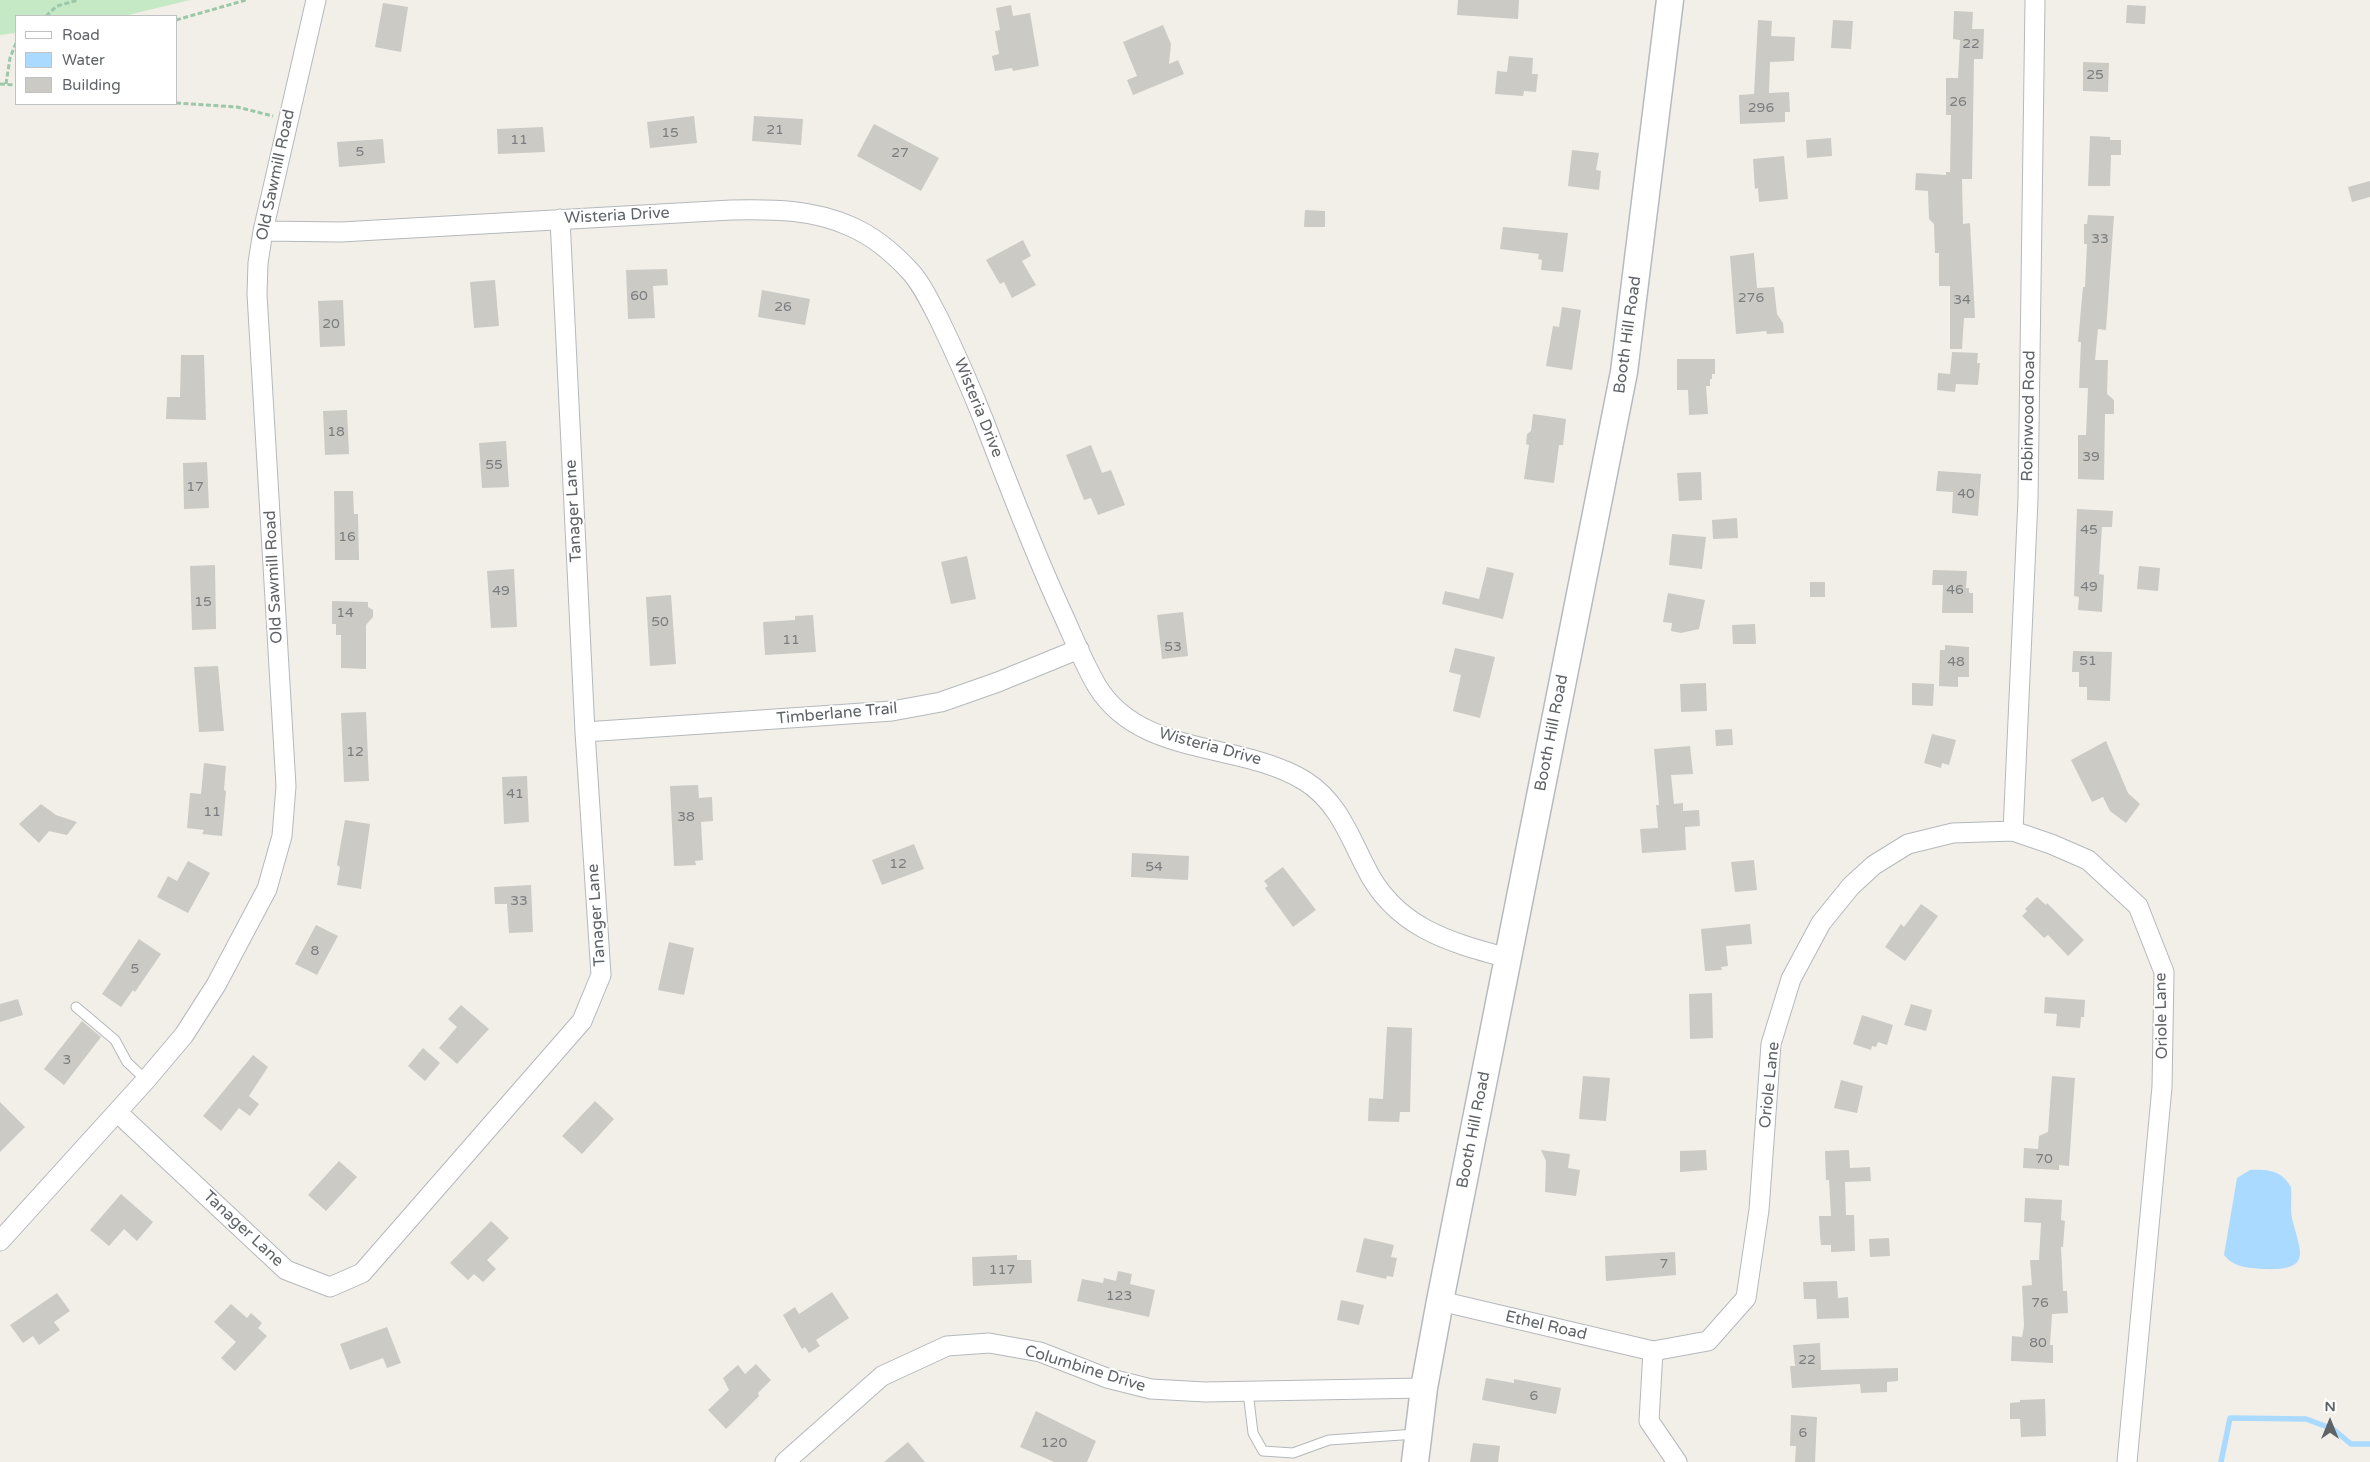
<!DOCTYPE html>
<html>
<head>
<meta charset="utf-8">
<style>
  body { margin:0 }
  #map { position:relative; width:2370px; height:1462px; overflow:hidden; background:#f1efe8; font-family:"Varela Round",sans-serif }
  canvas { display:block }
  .legend { position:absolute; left:15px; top:15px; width:162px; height:90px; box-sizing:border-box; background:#fff; border:1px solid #bfc1c3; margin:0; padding:6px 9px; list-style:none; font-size:15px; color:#5f6368 }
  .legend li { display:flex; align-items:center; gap:10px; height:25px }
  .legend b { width:25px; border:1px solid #bfc1c3 }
  .north { position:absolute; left:2305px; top:1397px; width:50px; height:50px; -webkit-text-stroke:4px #fff; paint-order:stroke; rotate:0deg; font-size:14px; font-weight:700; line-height:20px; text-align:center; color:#5f6368 }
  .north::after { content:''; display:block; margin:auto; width:18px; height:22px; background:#5f6368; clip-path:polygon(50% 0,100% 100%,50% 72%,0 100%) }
</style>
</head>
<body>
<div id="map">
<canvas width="2370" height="1462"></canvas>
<ul class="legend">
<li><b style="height:6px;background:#fff"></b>Road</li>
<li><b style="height:14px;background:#aadaff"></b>Water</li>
<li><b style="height:14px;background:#cccac5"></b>Building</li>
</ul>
<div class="north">N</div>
</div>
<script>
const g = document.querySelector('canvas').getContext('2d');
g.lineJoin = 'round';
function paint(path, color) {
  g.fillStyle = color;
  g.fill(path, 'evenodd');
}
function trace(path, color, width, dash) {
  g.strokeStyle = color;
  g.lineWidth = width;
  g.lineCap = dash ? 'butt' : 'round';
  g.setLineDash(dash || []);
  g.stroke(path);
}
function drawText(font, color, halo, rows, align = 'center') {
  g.font = font + ' "Varela Round",sans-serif';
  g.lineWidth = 4;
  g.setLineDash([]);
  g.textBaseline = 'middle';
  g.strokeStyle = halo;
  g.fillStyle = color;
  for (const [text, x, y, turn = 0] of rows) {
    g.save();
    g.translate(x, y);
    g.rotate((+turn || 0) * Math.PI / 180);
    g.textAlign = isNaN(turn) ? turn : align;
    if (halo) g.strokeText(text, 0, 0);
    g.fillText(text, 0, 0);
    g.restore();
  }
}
paint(new Path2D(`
  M0,0H190L124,16H16V33L0,35Z`), '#c5e8c5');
paint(new Path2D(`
  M2250,1170C2268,1169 2281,1170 2291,1187C2292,1197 2290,1208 2292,1218C2300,1252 2314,1271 2263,1269C2248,1268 2233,1267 2224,1255L2237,1178Z`), '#aadaff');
trace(new Path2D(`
  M2221,1462L2230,1418L2306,1419L2333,1429L2351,1444H2370`), '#aadaff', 5.5);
paint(new Path2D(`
  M1458,0H1519L1518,19L1457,15Z
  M383,3L408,7L401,52L375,47Z
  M1011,5L1013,16L1030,13L1039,66L1013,71L1012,68L995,71L992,56L999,54L995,31L1000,30L996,8Z
  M2127,5L2146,6L2145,24L2126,23Z
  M1954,11L1973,12L1972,29H1984L1983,59H1974L1972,179H1962L1963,224L1970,223L1975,318H1964L1962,349H1950V286H1939V253H1935L1934,224L1929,219L1928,191L1915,190L1916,173L1946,175V172H1950L1951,115H1946V78H1958L1960,40L1953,39Z
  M1758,20L1772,21L1771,36L1795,37L1794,61L1770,62L1769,93L1789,92L1790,112H1785V122L1740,124L1739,95L1754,94Z
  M1833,20L1853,21L1851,49L1831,48Z
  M1163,25L1171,44L1169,64L1178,60L1184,74L1133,95L1127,80L1137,76L1123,42Z
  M1509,56L1533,58L1532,74H1538L1536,92L1524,91L1523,96L1495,94L1497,71L1507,72Z
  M2083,62L2109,63L2108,92L2083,91Z
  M694,116L697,143L650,148L647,122Z
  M754,116L803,119L801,145L752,141Z
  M874,124L939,158L921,191L857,156Z
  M543,127L545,152L498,154L497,129Z
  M2090,136L2110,137V140H2121V155H2111L2110,186H2088Z
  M1831,138L1832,156L1807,158L1806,140Z
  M383,139L385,163L339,167L337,142Z
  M1572,150L1599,153L1596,170L1601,171L1599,190L1568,186Z
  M1784,156L1788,199L1759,202L1758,188L1755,189L1753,159Z
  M2370,181V197L2352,202L2348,187Z
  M1305,210L1325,211V227H1304Z
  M2088,215L2114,216L2106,330L2098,329L2095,360H2108L2107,394L2114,400V414H2105L2104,480L2078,479V435H2086L2088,388H2079L2081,342H2078L2083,287H2085L2087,244H2084V224H2087Z
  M1503,227L1568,233L1563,272L1541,270L1542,260L1538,259L1539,254L1500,249Z
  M1023,240L1031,256L1022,261L1036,285L1012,298L1004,282L1000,284L986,260Z
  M1754,253L1757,288L1774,287L1777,314L1783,323L1784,333L1767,334L1766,331L1736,334L1730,256Z
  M667,269L668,285L653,286L655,318L628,319L626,270Z
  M495,280L499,326L474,328L470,282Z
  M762,290L810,299L805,325L758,317Z
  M343,300L345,346L320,347L318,301Z
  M1562,307L1581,310L1572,370L1546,366L1553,326L1559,327Z
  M1952,352L1978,353L1977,363H1980L1978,385L1956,384L1955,392L1937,390L1938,373L1950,374Z
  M181,355H204L206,420L166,419L167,397H180Z
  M1677,359H1715V374H1712V379H1710V386H1706L1708,414L1689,415L1688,390H1677Z
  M347,410L349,454L325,455L323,411Z
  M1533,414L1566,419L1563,445H1559L1554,483L1524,479L1529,445L1526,444L1527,434L1531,431Z
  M506,441L509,487L482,488L479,443Z
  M1091,445L1102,473L1111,470L1125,505L1098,515L1091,498L1084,500L1066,455Z
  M207,462L209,508L184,509L183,463Z
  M1938,471L1981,474L1978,516L1952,513L1953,492L1936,491Z
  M1701,472L1702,500L1679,501L1677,473Z
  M334,491H353L354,514H358L359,560H335Z
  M2077,509L2113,511L2112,527H2102L2099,574L2104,575L2102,612L2078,610L2079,597L2074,596Z
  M1737,518L1738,538L1713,539L1712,520Z
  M1672,534L1706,537L1702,569L1669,565Z
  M967,556L976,599L951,604L941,562Z
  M215,565L216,629L192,630L190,566Z
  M2139,566L2160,568L2158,591L2137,589Z
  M1487,567L1514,573L1503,619L1442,604L1445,591L1479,599Z
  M514,569L517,627L491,628L487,571Z
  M1933,570L1967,571L1966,588H1969V593H1973V613H1942L1943,585H1932Z
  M1810,582H1825V597H1810Z
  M1668,593L1705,600L1699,629L1681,633L1671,631L1672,623L1663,622Z
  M671,595L676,664L650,666L646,597Z
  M332,601L368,602V607L373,610V617L366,625V669L341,668V635H336V624H332Z
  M1183,612L1188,656L1162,659L1157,615Z
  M813,615L816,652L765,655L763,622L795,620V616Z
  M1755,624L1756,644H1733L1732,625Z
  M1945,645L1969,647V677H1958V687L1939,686L1940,650H1945Z
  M1455,648L1495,657L1480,718L1453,711L1461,675L1449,672Z
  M2073,651L2112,652L2110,701L2087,700V687H2079V672H2072Z
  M218,666L224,731L199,732L194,667Z
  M1706,683L1707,711L1681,712L1680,684Z
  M1912,683L1934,684L1933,706L1912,705Z
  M366,712L369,781L344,782L341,713Z
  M1732,729L1733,745L1716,746L1715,730Z
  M1932,734L1956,740L1949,765L1942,763L1941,768L1924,763Z
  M2106,741L2128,793L2140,804L2126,823L2110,811L2103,797L2092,802L2071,760Z
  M1690,746L1693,774L1671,775L1674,804L1683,803V811L1699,810L1700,826L1685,827L1686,850L1642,853L1640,829L1658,828L1656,805H1659L1654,749Z
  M204,763L226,766L224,790L226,791L222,836L202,834L204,830L187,828L190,793L201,794Z
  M527,776L529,822L504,824L502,777Z
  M698,785L699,798L712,797L713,821L701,822L703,860L695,861L696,865L674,866L670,786Z
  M41,804L56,815L77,822L67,835L49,831L39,843L19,824Z
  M345,820L370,824L361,889L337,885L340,867L337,865Z
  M914,844L924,869L882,885L872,860Z
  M1132,853L1189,856L1188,880L1131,877Z
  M1754,860L1757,890L1735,892L1731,862Z
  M188,861L210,873L188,913L157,897L168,876L177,881Z
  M1283,867L1316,910L1293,927L1265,888L1268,886L1264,881Z
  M531,885L533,932L509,933L507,904H495L494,887Z
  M2037,897L2046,905L2047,903L2084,940L2068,956L2048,935L2044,938L2022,916L2027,911L2025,909Z
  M1921,904L1938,916L1905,961L1885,947L1901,924L1904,927Z
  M1750,924L1752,944L1726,946L1728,966L1721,967L1722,970L1705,971L1701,929Z
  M316,925L338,936L317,975L295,964Z
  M139,939L161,954L135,992L133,990L121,1007L102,994Z
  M669,942L694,948L684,995L658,990Z
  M1712,993L1713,1038L1690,1039L1689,994Z
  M2045,997L2085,1000L2084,1017H2081L2080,1028L2056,1026L2057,1014L2044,1013Z
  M18,999L23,1015L0,1022V1004Z
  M1911,1004L1932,1010L1926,1031L1904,1025Z
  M461,1005L489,1029L457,1064L439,1048L457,1027L448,1019Z
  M1862,1015L1893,1025L1887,1045L1878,1042L1876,1047L1872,1046L1871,1050L1853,1044Z
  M82,1021L101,1037L64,1085L44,1069Z
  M1387,1027L1412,1028L1410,1112H1400L1399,1122L1368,1121L1369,1098L1383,1099Z
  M423,1048L440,1063L425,1081L408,1066Z
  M253,1055L268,1067L249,1096L259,1104L250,1116L239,1108L221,1131L203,1116Z
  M1583,1076L1610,1078L1606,1121L1579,1119Z
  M2052,1076L2075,1078L2069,1166L2059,1165V1170L2023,1168L2024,1148L2038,1149L2039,1136L2048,1132Z
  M1841,1080L1863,1086L1857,1113L1834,1108Z
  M595,1101L614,1119L582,1154L562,1136Z
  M0,1102L25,1127L0,1152Z
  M1541,1150L1570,1154L1568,1168L1580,1170L1576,1196L1545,1192L1546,1161Z
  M1706,1150L1707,1170L1680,1172V1151Z
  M1849,1150L1850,1168L1870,1167L1871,1181L1845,1182L1846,1215H1854L1855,1251L1831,1252V1245H1821L1820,1235L1819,1216H1831L1829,1180H1826L1825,1151Z
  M339,1161L357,1177L326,1211L308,1195Z
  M121,1194L153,1222L137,1241L124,1229L109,1246L90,1230Z
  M2025,1198L2062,1200L2061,1220L2065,1221L2063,1247H2061L2063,1291H2067L2068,1313L2052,1314L2050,1345H2053V1363L2011,1361L2012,1336L2022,1337L2024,1326L2022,1286L2032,1285L2030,1260H2039L2041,1223L2024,1222Z
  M491,1221L509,1238L487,1260L496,1269L483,1282L474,1274L468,1280L450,1263Z
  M1364,1238L1394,1245L1391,1257L1397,1258L1393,1277L1387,1276L1386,1279L1356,1272Z
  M1889,1238L1890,1256L1870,1257L1869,1239Z
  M1675,1252L1676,1275L1606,1281L1605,1256Z
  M1017,1255V1260H1031L1032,1283L973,1286L972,1257Z
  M1118,1271L1132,1274L1130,1284L1155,1290L1149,1317L1077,1301L1082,1279L1103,1283L1104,1278L1116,1281Z
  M1837,1281L1838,1298L1848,1297L1849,1318L1817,1319L1816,1299H1804L1803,1282Z
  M832,1292L849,1318L816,1340L820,1346L809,1353L805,1347L802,1349L783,1315L795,1307L799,1314Z
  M57,1293L70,1311L54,1322L60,1330L39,1345L33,1336L23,1343L10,1325Z
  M1341,1300L1364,1305L1359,1325L1337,1320Z
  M231,1304L247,1318L251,1313L262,1323L258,1328L267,1336L235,1371L221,1358L236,1342L214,1322Z
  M387,1327L401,1363L387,1368L383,1358L350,1370L340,1344Z
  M1820,1343L1821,1370L1898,1368V1381L1887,1382V1392L1861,1393L1860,1384L1792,1388L1790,1366H1795L1793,1345Z
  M756,1364L771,1380L758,1393L759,1396L726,1429L708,1410L729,1390L723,1378L738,1365L745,1374Z
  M1486,1378L1514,1383V1379L1561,1388L1556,1414L1482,1400Z
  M2045,1399L2046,1436L2021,1437L2020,1419H2010V1403L2020,1402V1400Z
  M1036,1411L1096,1441L1087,1462H1054L1020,1447Z
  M1791,1415L1817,1417L1815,1462H1795L1796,1446H1790Z
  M908,1442L925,1462H884Z
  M1473,1443L1500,1446L1498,1462H1470Z`), '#cccac5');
const lane = new Path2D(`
  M76,1007L115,1040L127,1062L146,1080
  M1248,1392L1253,1433L1263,1451L1293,1453L1329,1440L1416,1434`);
const street = new Path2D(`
  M263,231L341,232L731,210C772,209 813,209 852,227C872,236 893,253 908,269C921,282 930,302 939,319C955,352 970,386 984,421C1009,487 1034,552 1064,617C1074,639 1084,664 1097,686C1141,758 1240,741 1305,781C1337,801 1349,835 1365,866C1394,927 1448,942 1508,958
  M585,732L892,711L941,702L998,682L1079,649
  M2013,831L2028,499L2035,0
  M117,1112L286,1270L330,1287L362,1273L582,1021L601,975L585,732L560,219
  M0,1241L146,1080L184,1035L216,985L267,889L282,836L286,786L257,294L258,263L263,231L316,0
  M1440,1301L1653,1351L1708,1341L1746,1298L1759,1210L1771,1044L1791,979L1821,923L1851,886L1874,865L1908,844L1953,833L2013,831L2051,844L2088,860L2138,906L2164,972L2162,1087L2127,1462
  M1653,1351L1649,1421L1677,1462
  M785,1462L882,1376L947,1346L989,1343L1040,1352L1107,1378L1151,1389L1205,1392L1424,1388`);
const secondary = new Path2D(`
  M1415,1462L1424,1388L1440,1301L1624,372L1670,0`);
trace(lane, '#b5b8bc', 11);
trace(street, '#b5b8bc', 21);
trace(secondary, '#b6babf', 29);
trace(new Path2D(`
  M46,16L57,6L78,0
  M176,20L246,0
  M0,84L16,85
  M6,84L10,58L16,43
  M176,103L237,107L273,116`), '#9cc7a9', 3, [5, 2.5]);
trace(lane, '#fff', 9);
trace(street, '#fff', 19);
trace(secondary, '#fff', 26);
drawText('14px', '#7a7d7f', null, [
  ["22",1971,44],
  ["25",2095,75],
  ["26",1958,102],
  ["296",1761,108],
  ["21",775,130],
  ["15",670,133],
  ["11",519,140],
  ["5",360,152],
  ["27",900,153],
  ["33",2100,239],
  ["60",639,296],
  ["276",1751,298],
  ["34",1962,300],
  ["26",783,307],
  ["20",331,324],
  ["18",336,432],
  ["39",2091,457],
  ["55",494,465],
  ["17",195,487],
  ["40",1966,494],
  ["45",2089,530],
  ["16",347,537],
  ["49",2089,587],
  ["46",1955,590],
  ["49",501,591],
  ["15",203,602],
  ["14",345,613],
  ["50",660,622],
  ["11",791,640],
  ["53",1173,647],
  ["51",2088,661],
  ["48",1956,662],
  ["12",355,752],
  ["41",515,794],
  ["11",212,812],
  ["38",686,817],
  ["12",898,864],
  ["54",1154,867],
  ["33",519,901],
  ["8",315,951],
  ["5",135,969],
  ["3",67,1060],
  ["70",2044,1159],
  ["7",1664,1264],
  ["117",1002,1270],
  ["123",1119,1296],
  ["76",2040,1303],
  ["80",2038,1343],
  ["22",1807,1360],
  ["6",1534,1396],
  ["6",1803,1433],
  ["120",1054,1443]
]);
drawText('16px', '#5f6368', '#fff', [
  ["Old Sawmill Road",276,175,-78],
  ["Wisteria Drive",617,216,-3],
  ["Booth Hill Road",1628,335,-82],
  ["Wisteria Drive",978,408,68],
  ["Robinwood Road",2029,416,-89],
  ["Tanager Lane",574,511,-93],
  ["Old Sawmill Road",274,577,-93],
  ["Timberlane Trail",837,714,-5],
  ["Booth Hill Road",1552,733,-79],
  ["Wisteria Drive",1210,747,15],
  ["Tanager Lane",597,915,-94],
  ["Oriole Lane",2162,1016,-91],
  ["Oriole Lane",1770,1085,-84],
  ["Booth Hill Road",1474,1130,-79],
  ["Tanager Lane",243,1229,43],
  ["Ethel Road",1546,1326,13],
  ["Columbine Drive",1085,1369,17]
]);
</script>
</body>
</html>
